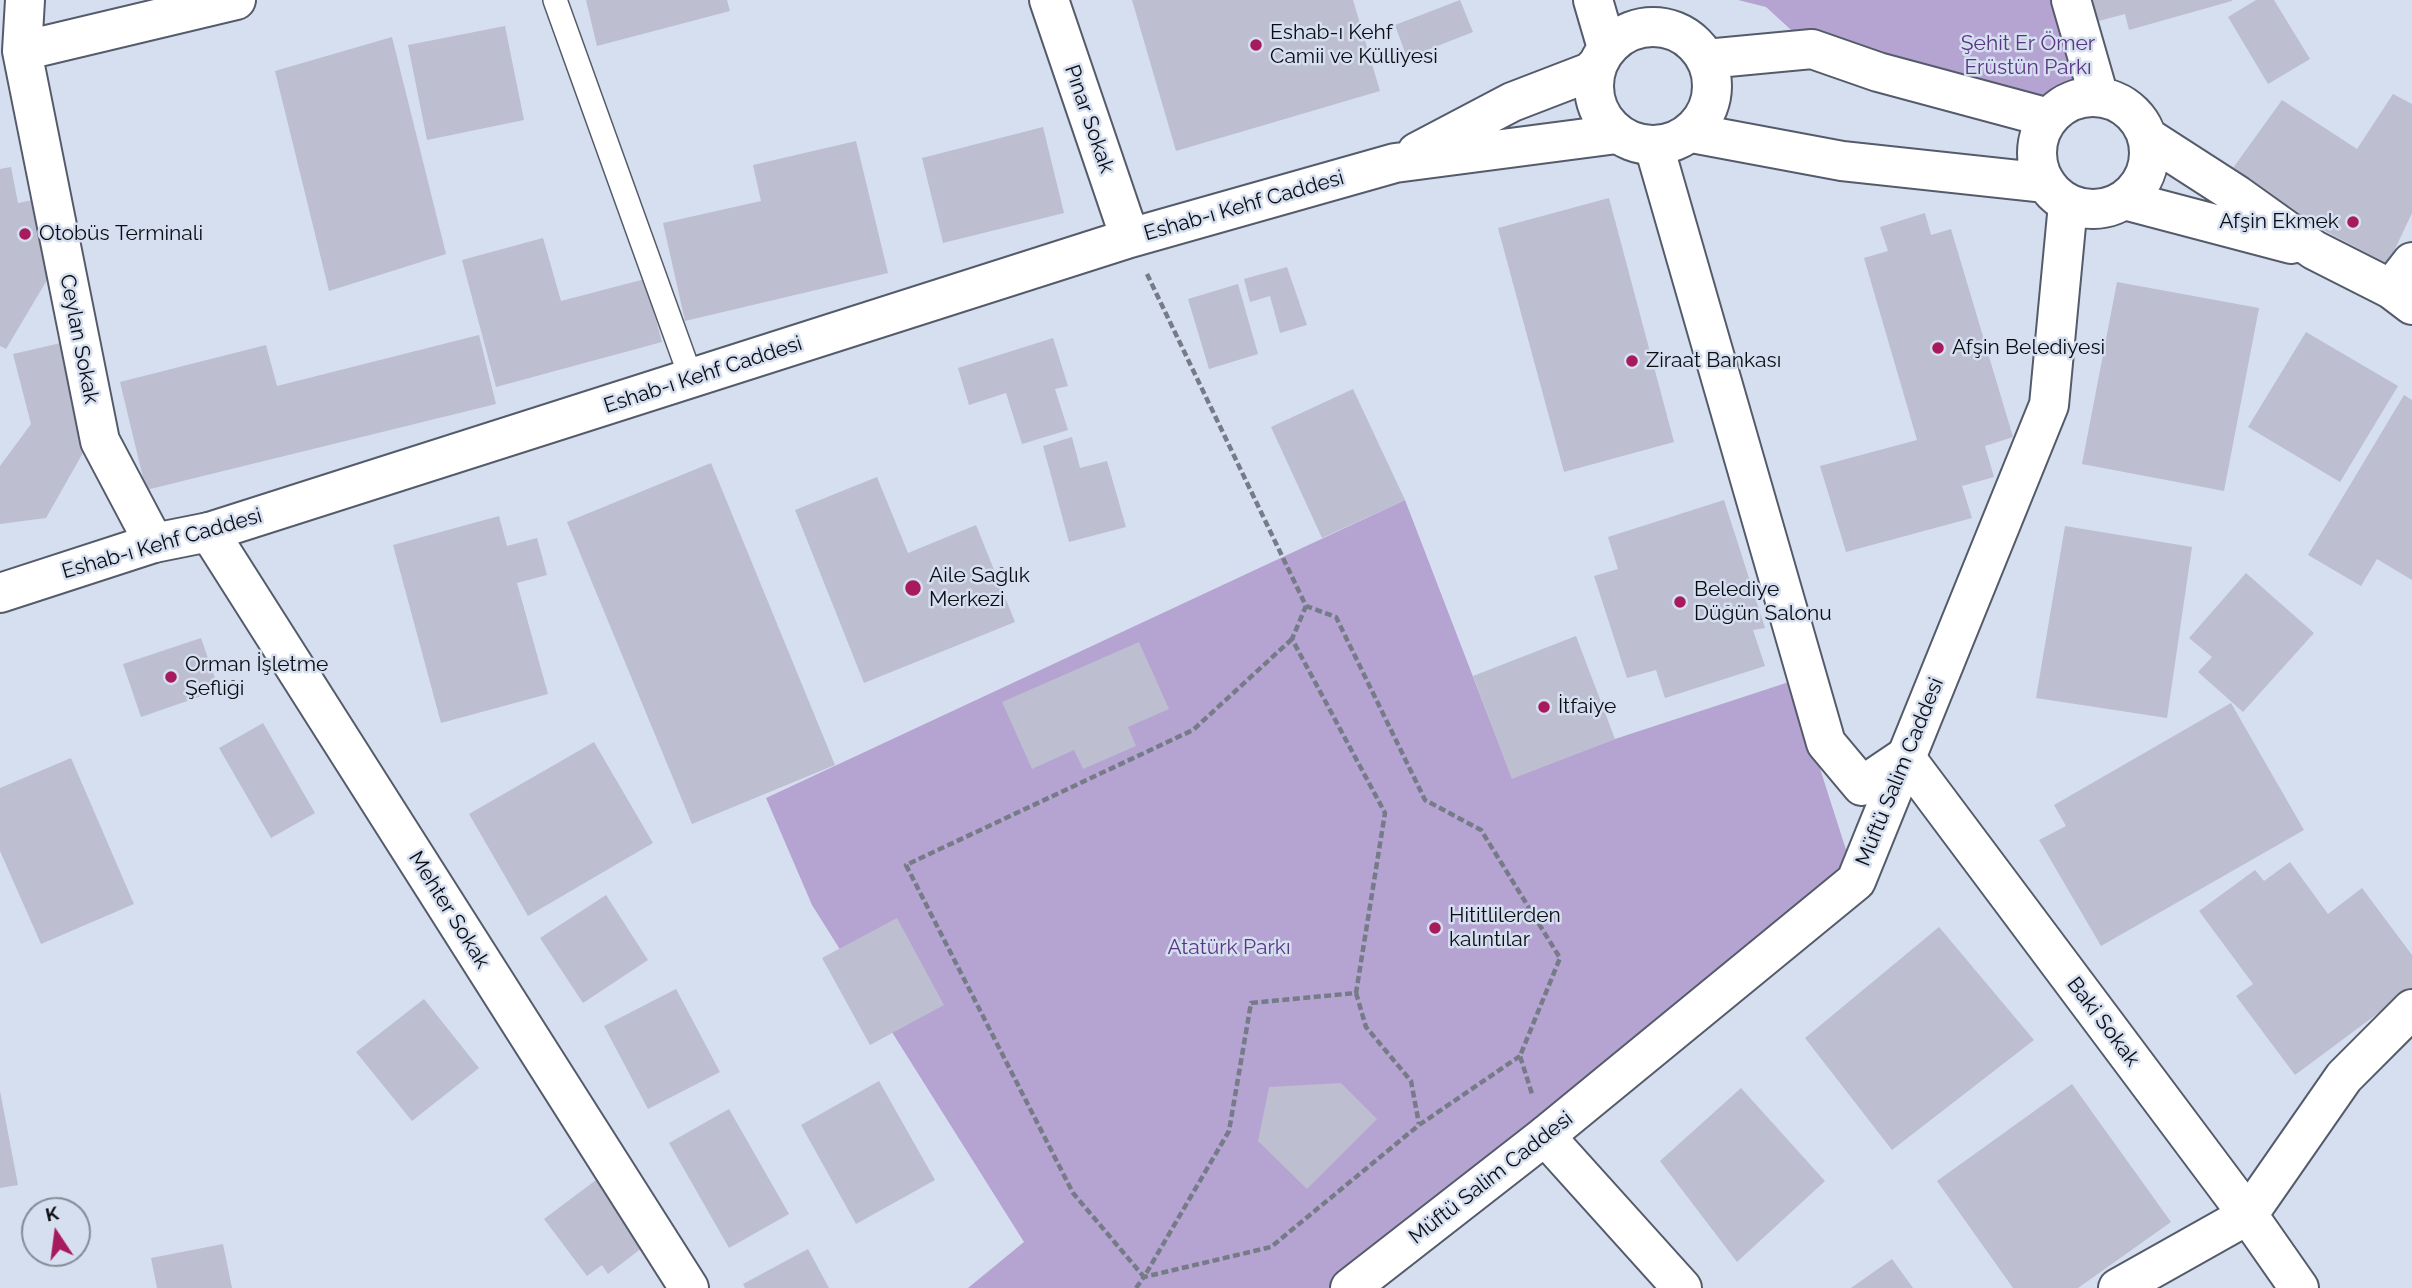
<!DOCTYPE html>
<html>
<head>
<meta charset="utf-8">
<style>
  body { margin:0 }
  #map { position:relative; width:2412px; height:1288px; overflow:hidden; background:#d6dff0; font-family:Raleway,sans-serif }
  canvas { display:block }
  .north { position:absolute; left:21px; top:1197px; width:70px; height:70px; box-sizing:border-box; background:#d6dff0; border:2px solid #848b97; border-radius:50%; rotate:347deg; font-size:19px; font-weight:700; line-height:28px; text-align:center; color:#0a0d12 }
  .north::after { content:''; display:block; margin:auto; width:24px; height:32px; background:#a71a5c; clip-path:polygon(50% 0,100% 100%,50% 72%,0 100%) }
</style>
</head>
<body>
<div id="map">
<canvas width="2412" height="1288"></canvas>
<div class="north">K</div>
</div>
<script>
const g = document.querySelector('canvas').getContext('2d');
g.lineJoin = 'round';
function paint(path, color) {
  g.fillStyle = color;
  g.fill(path, 'evenodd');
}
function trace(path, color, width, dash) {
  g.strokeStyle = color;
  g.lineWidth = width;
  g.lineCap = dash ? 'butt' : 'round';
  g.setLineDash(dash || []);
  g.stroke(path);
}
function drawText(font, color, halo, rows, align = 'center') {
  g.font = font + ' Raleway,sans-serif';
  g.lineWidth = 5;
  g.setLineDash([]);
  g.textBaseline = 'middle';
  g.strokeStyle = halo;
  g.fillStyle = color;
  for (const [text, x, y, turn = 0] of rows) {
    g.save();
    g.translate(x, y);
    g.rotate((+turn || 0) * Math.PI / 180);
    g.textAlign = isNaN(turn) ? turn : align;
    if (halo) g.strokeText(text, 0, 0);
    g.fillText(text, 0, 0);
    g.restore();
  }
}
paint(new Path2D(`
  M1738,0H2071L2080,99L2063,105L2049,118L1812,49L1766,7Z
  M1405,500L1512,778L1615,739L1792,681L1856,881L1350,1288H968L1024,1242L812,905L766,798Z`), '#b5a3d2');
paint(new Path2D(`
  M586,0H727L730,11L597,46Z
  M1132,0H1353L1380,91L1176,151Z
  M1460,0L1473,32L1407,58L1395,25Z
  M2085,0H2232V1L2129,30L2125,14L2091,23Z
  M2256,0H2274L2310,59L2268,84L2228,17Z
  M505,26L524,120L427,140L408,45Z
  M392,37L446,254L329,291L275,71Z
  M2393,94L2412,104V213L2388,264L2306,221L2233,168L2282,100L2357,149Z
  M1043,127L1064,213L943,243L922,158Z
  M856,141L888,273L685,321L663,223L761,201L753,165Z
  M11,167L18,203L43,198L56,265L6,349L0,346V169Z
  M1609,198L1674,442L1564,472L1498,228Z
  M1925,213L1931,235L1951,229L2013,437L1985,446L1994,477L1962,486L1972,518L1846,552L1820,466L1917,440L1864,258L1888,251L1880,227Z
  M543,238L561,301L645,279L662,342L496,387L462,260Z
  M1287,267L1307,325L1280,333L1270,296L1250,302L1244,279Z
  M2117,282L2259,308L2224,491L2082,464Z
  M1238,284L1258,354L1209,369L1188,299Z
  M2306,332L2398,386L2340,482L2248,427Z
  M479,335L496,404L146,490L120,382L266,345L277,386Z
  M1053,338L1068,386L1055,389L1068,430L1022,444L1006,393L969,405L958,368Z
  M65,342L88,444L46,518L0,524V466L31,424L13,354Z
  M1353,389L1405,500L1322,538L1271,427Z
  M2404,395L2412,400V580L2377,559L2361,586L2308,555Z
  M1072,437L1080,468L1107,461L1126,527L1069,542L1043,446Z
  M711,463L835,765L692,824L567,522Z
  M877,477L908,553L976,525L1015,622L864,683L795,510Z
  M1724,500L1765,628L1753,630L1765,666L1665,698L1656,670L1627,678L1594,576L1618,569L1608,537Z
  M499,516L507,546L537,538L547,575L517,583L548,694L441,723L393,545Z
  M2065,526L2192,547L2167,718L2036,698Z
  M2246,573L2314,633L2243,712L2198,672L2212,657L2189,638Z
  M1576,636L1615,739L1512,779L1473,676Z
  M201,638L219,690L141,717L123,664Z
  M1139,642L1169,709L1128,727L1136,746L1083,769L1074,750L1032,769L1002,702Z
  M2231,703L2304,830L2101,946L2039,840L2066,826L2054,805Z
  M263,723L315,813L271,838L219,748Z
  M594,742L653,843L528,916L469,814Z
  M71,758L134,904L41,944L0,851V788Z
  M2290,862L2328,914L2362,888L2412,955V988L2295,1075L2236,996L2253,984L2199,911L2255,870L2264,881Z
  M606,895L648,960L583,1003L540,938Z
  M897,918L944,1005L870,1045L822,958Z
  M1939,927L2034,1040L1892,1150L1805,1038Z
  M676,989L720,1072L648,1109L604,1026Z
  M424,999L479,1068L412,1121L356,1052Z
  M879,1081L935,1180L856,1224L801,1125Z
  M1341,1083L1377,1119L1307,1189L1258,1141L1269,1087Z
  M2072,1084L2171,1222L2078,1288H2013L1937,1181Z
  M1741,1088L1825,1181L1737,1262L1660,1161Z
  M0,1091L18,1185L0,1188Z
  M729,1109L789,1214L729,1248L669,1143Z
  M604,1174L645,1227L633,1236L642,1248L608,1274L602,1265L587,1276L544,1219Z
  M223,1244L232,1288H157L151,1258Z
  M808,1249L829,1288H745L743,1284Z
  M1892,1259L1913,1288H1851Z`), '#bdbed0');
const service = new Path2D(`
  M555,0L691,378`);
const minor = new Path2D(`
  M25,0L22,51L100,441L154,543
  M22,51L236,0
  M1654,146L1826,743L1862,786L1905,757L2248,1215L2299,1288
  M2391,289L2412,262
  M209,532L689,1288
  M1545,1136L1682,1288
  M2118,1288L2248,1215L2344,1077L2412,1009`);
const tertiary = new Path2D(`
  M1049,0L1130,238
  M1417,152L1512,102L1590,72L1597,65
  M0,593L154,543L209,532L1130,238L1395,163L1617,134
  M1350,1288L1545,1136L1856,881L2049,405L2068,204`);
const secondary = new Path2D(`
  M1593,0L1607,48
  M2071,0L2099,97
  M1594 86a59 59 0 1 1 118 0a59 59 0 1 1-118 0Z
  M1706,59L1812,49L1878,72L2049,118
  M2037 153a56 56 0 1 1 112 0a56 56 0 1 1-112 0Z
  M1692,133L1842,161L2046,183
  M2147,137L2237,195L2314,250L2391,289L2412,305
  M2124,200L2291,244`);
trace(service, '#545b6a', 26);
trace(minor, '#545b6a', 42);
trace(tertiary, '#545b6a', 42);
trace(secondary, '#545b6a', 42);
trace(new Path2D(`
  M1147,274L1306,606L1336,617L1425,800L1481,830L1560,958L1520,1056L1532,1094
  M1292,639L1193,730L906,865L1073,1193L1144,1277L1229,1131L1251,1003L1356,993L1385,813L1292,639L1306,606
  M1356,993L1366,1027L1411,1081L1419,1124
  M1136,1288L1144,1277L1271,1247L1419,1125L1520,1056`), '#757b87', 4.5, [7, 3.5]);
trace(service, '#fff', 23);
trace(minor, '#fff', 38);
trace(tertiary, '#fff', 38);
trace(secondary, '#fff', 38);
for (const [x, y, r, color] of [
  [1256,45,7,"#a71a5c"],
  [2353,222,7,"#a71a5c"],
  [25,234,7,"#a71a5c"],
  [1938,348,7,"#a71a5c"],
  [1632,361,7,"#a71a5c"],
  [913,588,9,"#a71a5c"],
  [1680,602,7,"#a71a5c"],
  [171,677,7,"#a71a5c"],
  [1544,707,7,"#a71a5c"],
  [1435,928,7,"#a71a5c"]
]) {
  const dot = new Path2D();
  dot.arc(x, y, r, 0, 2 * Math.PI);
  g.fillStyle = color;
  g.fill(dot);
  trace(dot, '#d6dff0', 2.5);
}
drawText('21px', '#0a0d12', '#d6dff0', [
  ["Eshab-ı Kehf",1270,33],
  ["Camii ve Külliyesi",1270,57],
  ["Afşin Ekmek",2339,222,"right"],
  ["Otobüs Terminali",39,234],
  ["Afşin Belediyesi",1952,348],
  ["Ziraat Bankası",1646,361],
  ["Aile Sağlık",929,576],
  ["Merkezi",929,600],
  ["Belediye",1694,590],
  ["Düğün Salonu",1694,614],
  ["Orman İşletme",185,665],
  ["Şefliği",185,689],
  ["İtfaiye",1558,707],
  ["Hititlilerden",1449,916],
  ["kalıntılar",1449,940]
], 'left');
drawText('21px', '#593683', '#d6dff0', [
  ["Şehit Er Ömer",2028,44],
  ["Erüstün Parkı",2028,68],
  ["Atatürk Parkı",1229,948]
]);
drawText('21px', '#0a0d12', '#d6dff0', [
  ["Pınar Sokak",1089,119,71],
  ["Eshab-ı Kehf Caddesi",1244,206,-16],
  ["Ceylan Sokak",79,339,79],
  ["Eshab-ı Kehf Caddesi",703,375,-18],
  ["Eshab-ı Kehf Caddesi",162,544,-16],
  ["Müftü Salim Caddesi",1900,772,-68],
  ["Mehter Sokak",449,910,58],
  ["Baki Sokak",2103,1022,53],
  ["Müftü Salim Caddesi",1491,1178,-38]
]);
</script>
</body>
</html>
